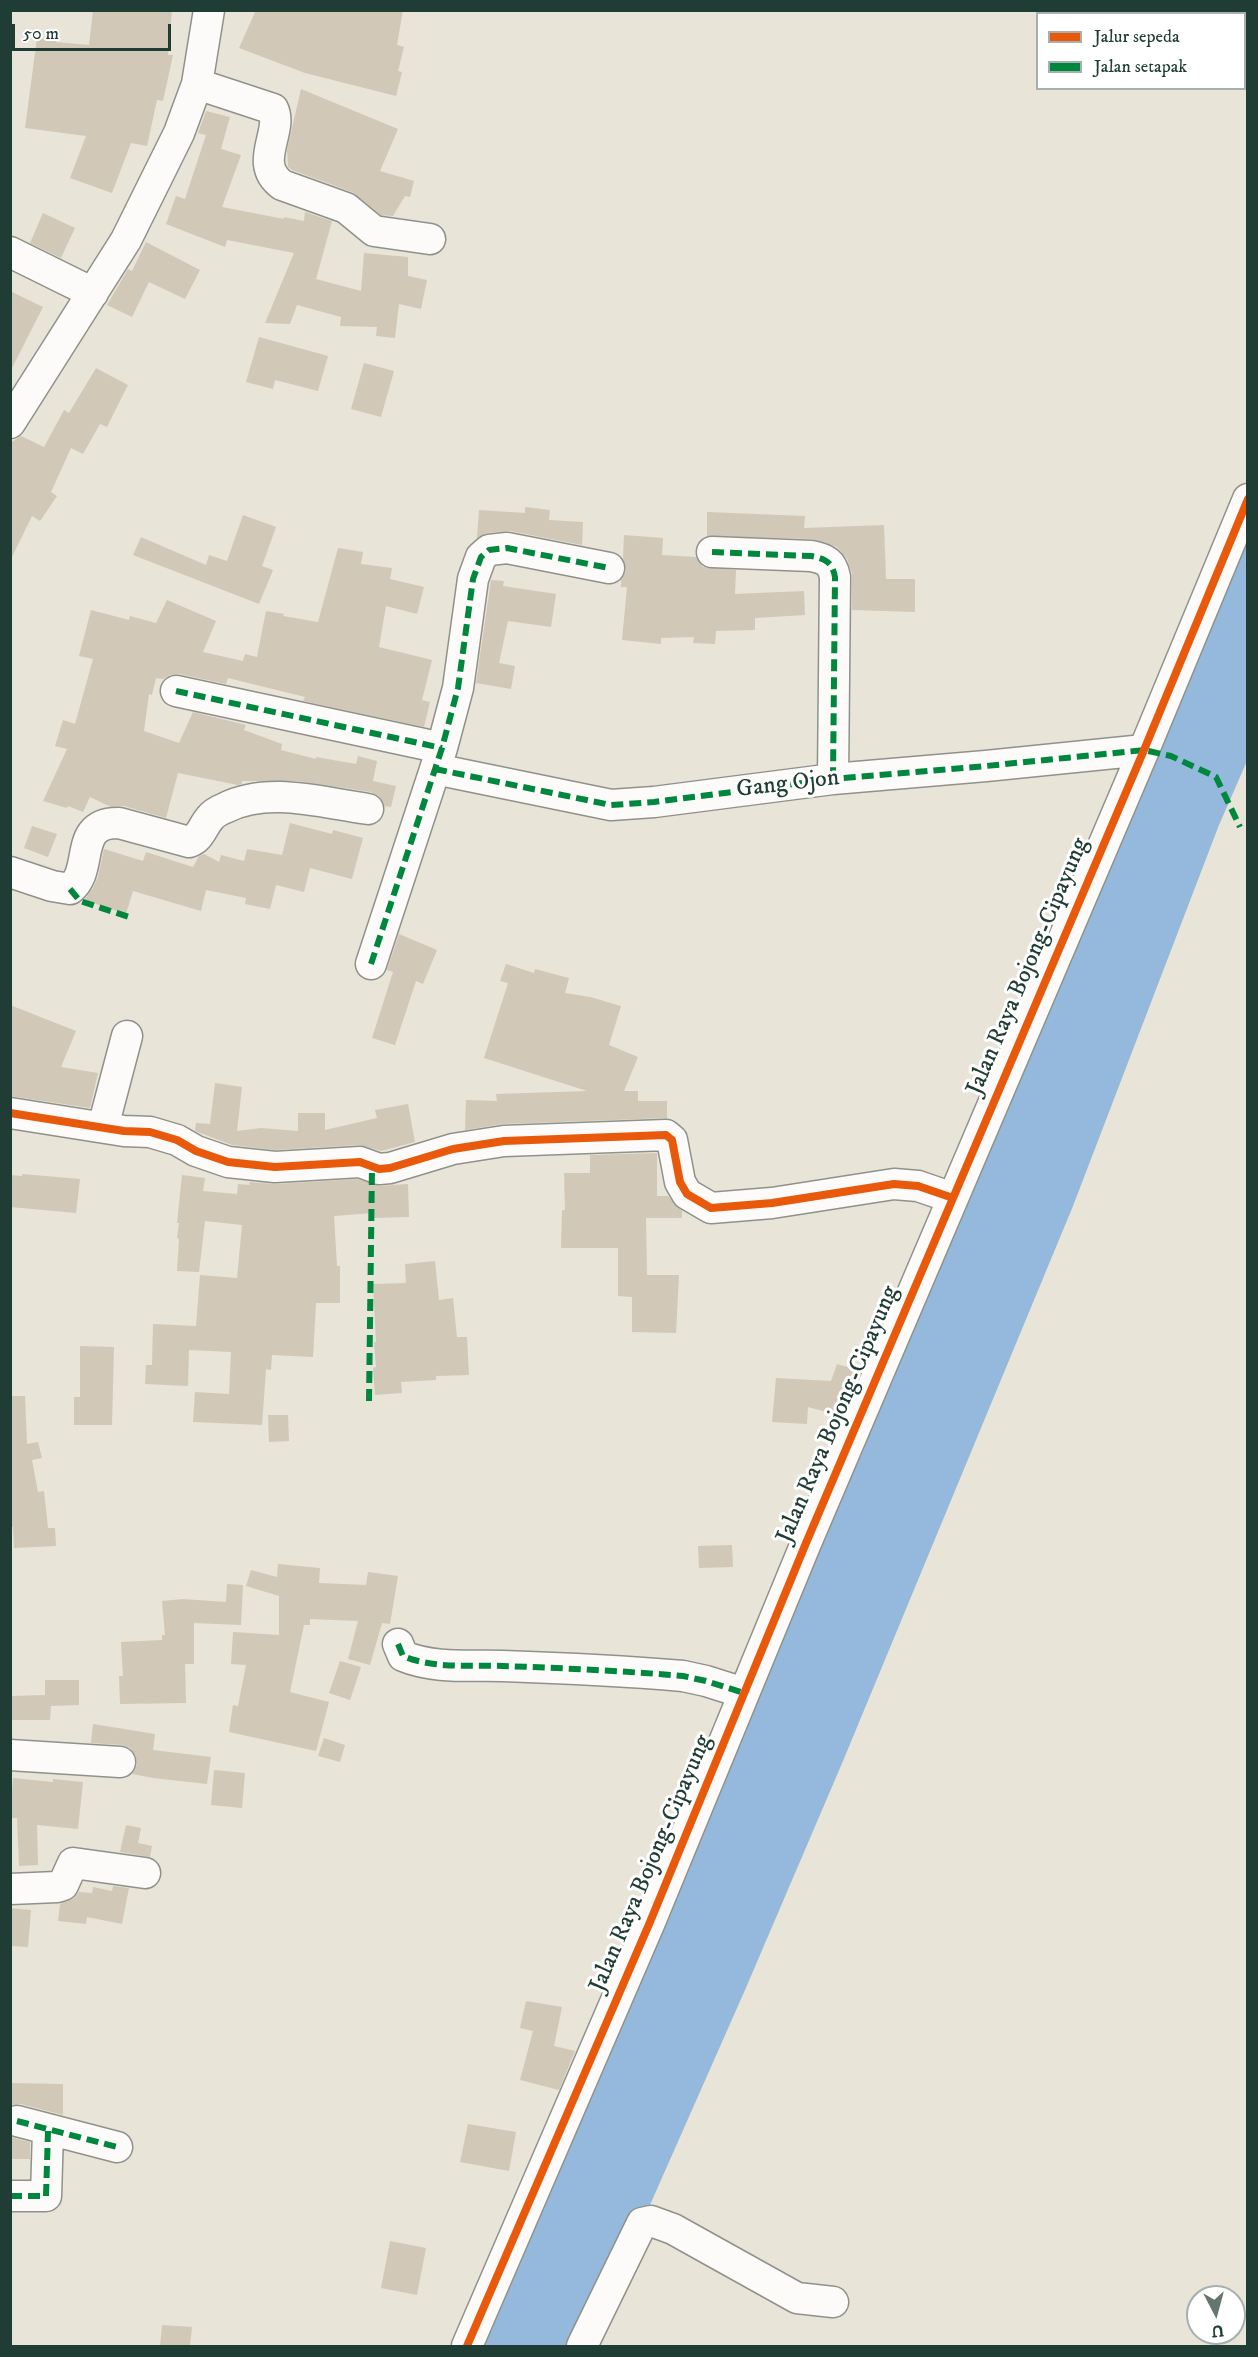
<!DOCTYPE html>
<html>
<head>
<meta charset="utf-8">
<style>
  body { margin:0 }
  #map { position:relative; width:1258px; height:2357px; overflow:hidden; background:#e8e4d7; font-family:"IM FELL DW Pica",serif }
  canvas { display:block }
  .frame { position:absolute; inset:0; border:12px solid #1f3d34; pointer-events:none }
  .legend { position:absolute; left:1036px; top:12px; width:210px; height:78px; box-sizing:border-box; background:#fff; border:2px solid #a5b1ae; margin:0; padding:8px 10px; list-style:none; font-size:18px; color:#1f3d34 }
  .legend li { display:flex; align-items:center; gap:12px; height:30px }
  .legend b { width:30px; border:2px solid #a5b1ae }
  .north { position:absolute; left:1186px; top:2285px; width:60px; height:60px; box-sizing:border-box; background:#fff; border:2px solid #a5b1ae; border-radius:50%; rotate:174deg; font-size:16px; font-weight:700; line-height:24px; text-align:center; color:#1f3d34 }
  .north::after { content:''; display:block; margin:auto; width:21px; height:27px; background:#65776d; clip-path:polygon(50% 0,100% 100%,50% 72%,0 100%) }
  .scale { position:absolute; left:12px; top:24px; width:159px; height:27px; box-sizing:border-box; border:3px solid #1f3d34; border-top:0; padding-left:8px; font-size:18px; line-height:21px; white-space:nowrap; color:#1f3d34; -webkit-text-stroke:4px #fff; paint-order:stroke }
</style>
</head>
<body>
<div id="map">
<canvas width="1258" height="2357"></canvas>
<div class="frame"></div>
<ul class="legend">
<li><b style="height:8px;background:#e8590c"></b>Jalur sepeda</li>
<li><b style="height:8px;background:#00873e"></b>Jalan setapak</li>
</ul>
<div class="north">U</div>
<div class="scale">50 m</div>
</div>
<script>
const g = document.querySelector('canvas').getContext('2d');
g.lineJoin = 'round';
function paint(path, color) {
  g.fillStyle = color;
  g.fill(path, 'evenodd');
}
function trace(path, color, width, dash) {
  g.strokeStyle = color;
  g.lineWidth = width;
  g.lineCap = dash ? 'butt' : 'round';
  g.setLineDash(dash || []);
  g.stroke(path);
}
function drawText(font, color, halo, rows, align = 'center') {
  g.font = font + ' "IM FELL DW Pica",serif';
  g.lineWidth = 6;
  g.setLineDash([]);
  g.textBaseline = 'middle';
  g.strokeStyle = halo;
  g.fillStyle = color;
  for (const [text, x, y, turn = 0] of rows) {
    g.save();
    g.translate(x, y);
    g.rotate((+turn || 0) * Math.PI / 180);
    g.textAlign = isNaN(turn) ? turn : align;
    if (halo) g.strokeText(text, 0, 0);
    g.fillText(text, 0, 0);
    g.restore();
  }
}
paint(new Path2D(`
  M1247,502V761L1219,825L1073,1206L843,1761L745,1990L642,2223L582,2346H466Z`), '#95b9dd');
paint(new Path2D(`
  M93,10H172L168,55H173L163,101L157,100L147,146L131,143L112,193L70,178L86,136L25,128L37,38L56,40V42L89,45Z
  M256,10H403L397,45L404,47L398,71L402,72L396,96L305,73L239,48Z
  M301,89L398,129L380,171L414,181L410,197L405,196L393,216L381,215L352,192L292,170L288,167L287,150Z
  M206,111L230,117L221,149L241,155L222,207L284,219V217L304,221L305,212L332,221L316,279L361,291L364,253L408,257V276L427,280L421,309L399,304L395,338L376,336L377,327L340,326L341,317L297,305L290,324L265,323L294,253L227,240L225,247L166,224L176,196L185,199L206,135L198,133Z
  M43,213L75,228L61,258L30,243Z
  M146,242L200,270L185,299L149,282L132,317L107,305L128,269L132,271Z
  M10,291L43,307L10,372Z
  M259,337L328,356L318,391L275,380L273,389L246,382Z
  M364,363L394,371L381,417L351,409Z
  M96,368L128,385L107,427L100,424L83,454L71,448L51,492L57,496L40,521L32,516L10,561V443L21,436L44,447L64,410L69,413Z
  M525,507L550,510L549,520L583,522L582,545L510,531L487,533L477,538L479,510L525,513Z
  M707,512L805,516L804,528L884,525L886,579H915V612L852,610V573L847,559L837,547L812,539L707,536Z
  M243,515L276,527L262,566L273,570L259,604L133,555L141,537L206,565L209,555L227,561Z
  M624,535L663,538L662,555L696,557L703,567L736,570L735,594L804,591L805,615L755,618V630L716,631L715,644L693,643L694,637L661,638V644L622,640L627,587H621V580L626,571L623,558Z
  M338,548L363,552L361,564L392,568L390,579L424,587L417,614L386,606L379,647L432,660L422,700L430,702L424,727L303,701L305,697L228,678L226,684L179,674L170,675L163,679L156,678L152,695L149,694L144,731L179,743L193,712L246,725L244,730L282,744L281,750L316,759V757L356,764L358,756L377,761L373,781L396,786L391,807L384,806L379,796L371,792L297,781H242V784L238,785L178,773L166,818L124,806L111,807L90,797L83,812L68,806L67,808L43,801L67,749L55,746L63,720L75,724L93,659L79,656L91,610L129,620L130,616L156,623L167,600L216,621L203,652L243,661L245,654L257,657L266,611L284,614L283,616L318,622Z
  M491,580L504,581L503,586L556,594L551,627L508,621L499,663L515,666L511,689L476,683Z
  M290,823L332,834L333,830L363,838L352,879L310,868L304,892L276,885L270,909L245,904L246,898L206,890L201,911L133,891L126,914L84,900L93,888L98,877L104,849L143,861L146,852L193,867L199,856L204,854L219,862L221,855L244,861L247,849L282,855Z
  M32,826L57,834L48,857L24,848Z
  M399,934L437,950L423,984L416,981L395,1045L372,1038L393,972L387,970Z
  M506,964L534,973L535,969L569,978L565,993L590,997L621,1006L609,1045L638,1057L624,1091H638V1101H667V1118L503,1124L465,1130L466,1100L497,1101L496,1094L587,1091L484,1058L508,983L500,981Z
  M10,1005L76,1031L61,1067L98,1073L90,1108L10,1096Z
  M215,1083L242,1087L237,1131L261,1128L298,1131V1113H325V1130L377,1118L375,1110L408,1104L415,1142L381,1151L359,1145L275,1150L232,1145L195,1131L196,1123L210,1124Z
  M657,1153V1196H668L682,1211V1218H646L647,1275H679L676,1333L632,1332V1297L618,1296V1248H561L562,1210H565L564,1173H590V1155Z
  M22,1174L80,1179L76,1213L10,1207V1175L22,1176Z
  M182,1175L205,1178L203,1191L237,1194L238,1184L250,1185L249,1182L276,1184L357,1179L380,1186L408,1184L409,1217L373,1218V1213L334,1216L337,1266H340V1303H316L313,1357L272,1355L271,1370L266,1369L262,1425L193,1422L195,1392L229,1394L231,1352L189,1350L188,1386L145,1384L146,1365H152L153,1324L196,1326L200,1275L237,1278L242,1225L205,1221L199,1272L177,1271L179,1239L177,1238L179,1223H177Z
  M435,1261L439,1300L453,1298L457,1337H467L469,1375L436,1376V1380L401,1382L402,1393L375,1395L373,1368L376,1367L374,1342H376L373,1284L406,1283L405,1264Z
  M80,1346L114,1347L112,1425H74V1397H80Z
  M837,1364L858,1370L852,1392L846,1390L838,1415L808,1407L807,1424L772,1422L776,1378L831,1381Z
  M10,1396H25L27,1444L38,1442L42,1458L32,1460L38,1492L44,1491L48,1528H55L56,1546L14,1548L13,1527H10Z
  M268,1415H288L289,1441L269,1442Z
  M732,1545L733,1567L699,1568L698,1546Z
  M278,1564L320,1568L319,1583L366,1585L368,1572L398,1576L390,1624L382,1623L370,1665L348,1659L358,1621L310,1619V1625H304L290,1692L329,1702L316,1751L229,1732L233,1705L238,1706L246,1665L231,1664L233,1632L279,1635V1596L246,1586L251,1570L277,1577Z
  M227,1584L243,1585L241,1625L194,1623V1664H185L186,1703L120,1704L119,1676H123L121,1642L162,1640V1635H165L162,1601L183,1599L226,1602Z
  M340,1661L361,1667L350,1700L329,1693Z
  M45,1680H79V1705L51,1706L50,1720H10V1696L45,1695Z
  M93,1724L155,1734L153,1750L211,1757L207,1784L153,1778L132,1774L137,1764L135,1754L130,1748L122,1745L91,1743Z
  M324,1738L345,1745L340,1762L318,1756Z
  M214,1770L245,1773L242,1808L211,1805Z
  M13,1778L53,1782V1779L83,1782L78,1829L37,1825L38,1865L19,1866L17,1818H10Z
  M126,1825L141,1828L138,1843L152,1846L150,1857L120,1852Z
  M113,1886L129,1888L122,1924L87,1917L86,1924L58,1921L60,1904L74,1898L79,1892L92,1893L93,1887L112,1891Z
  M10,1908L31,1910L28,1947L10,1946Z
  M526,2001L562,2007L554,2046L575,2051L559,2090L520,2080L533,2031L520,2028Z
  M10,2083L63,2084V2115L21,2104L10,2105Z
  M468,2124L516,2132L509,2171L460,2162Z
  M10,2137L30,2142V2159H10Z
  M390,2241L426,2248L417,2295L381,2288Z
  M162,2325L192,2327L190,2346H160Z`), '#d1c8b8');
const minor = new Path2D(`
  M197,84L273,109C284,131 252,163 282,185L346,208L374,231L430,239
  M10,252L93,293
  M10,423L126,240L179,133L197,84L209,10
  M712,552L811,556C826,559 832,562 835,577L833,779
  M176,691L442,748
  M435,769L611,805L654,802L833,779L986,766L1144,750
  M10,872L52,886L70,889C95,870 72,822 119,823L189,842C201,838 202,827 210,818C213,814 220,810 225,808C269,786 322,803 368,809
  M371,964L442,748L458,688L473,579L481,557L489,550L507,548L609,568
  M10,1113L124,1131L150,1132L177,1140L196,1151L228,1162L275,1167L360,1162L379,1169L390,1168L453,1149L504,1141L666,1135L672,1140L680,1182L687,1194L711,1208L772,1203L894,1184L918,1186L953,1198
  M103,1127L127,1036
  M398,1644L403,1656C434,1669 470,1665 503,1666C563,1668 624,1671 683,1676L706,1681L744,1693
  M10,1755L120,1762
  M10,1889L57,1887L63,1885L73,1863L145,1873
  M17,2121L117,2147
  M10,2196H46L48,2131
  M467,2346L650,1922L806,1543L1144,750L1248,499
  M582,2346L642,2223L651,2221L673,2229L797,2298L833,2302`);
trace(minor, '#8f928a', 33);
trace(minor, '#fcfbf9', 30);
trace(new Path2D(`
  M712,552L811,556C826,559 832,562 835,577L833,779
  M176,691L442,748
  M435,769L611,805L654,802L833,779L986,766L1144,750L1171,756L1216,777L1240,827
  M70,889L80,901L132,918
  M371,964L442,748L458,688L473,579L481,557L489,550L507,548L609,568
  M369,1401L372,1166
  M398,1644L403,1656C434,1669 470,1665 503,1666C563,1668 624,1671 683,1676L706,1681L744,1693
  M17,2121L117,2147
  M10,2196H46L48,2131`), '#00873e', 6, [12, 6]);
trace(new Path2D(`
  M10,1113L124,1131L150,1132L177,1140L196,1151L228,1162L275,1167L360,1162L379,1169L390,1168L453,1149L504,1141L666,1135L672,1140L680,1182L687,1194L711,1208L772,1203L894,1184L918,1186L953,1198
  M467,2346L650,1922L806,1543L1144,750L1248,499`), '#e8590c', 8);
drawText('24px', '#1f3d34', '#fff', [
  ["Gang Ojon",788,785,-7],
  ["Jalan Raya Bojong-Cipayung",1029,967,-67],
  ["Jalan Raya Bojong-Cipayung",839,1415,-67],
  ["Jalan Raya Bojong-Cipayung",652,1864,-67]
]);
</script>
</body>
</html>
